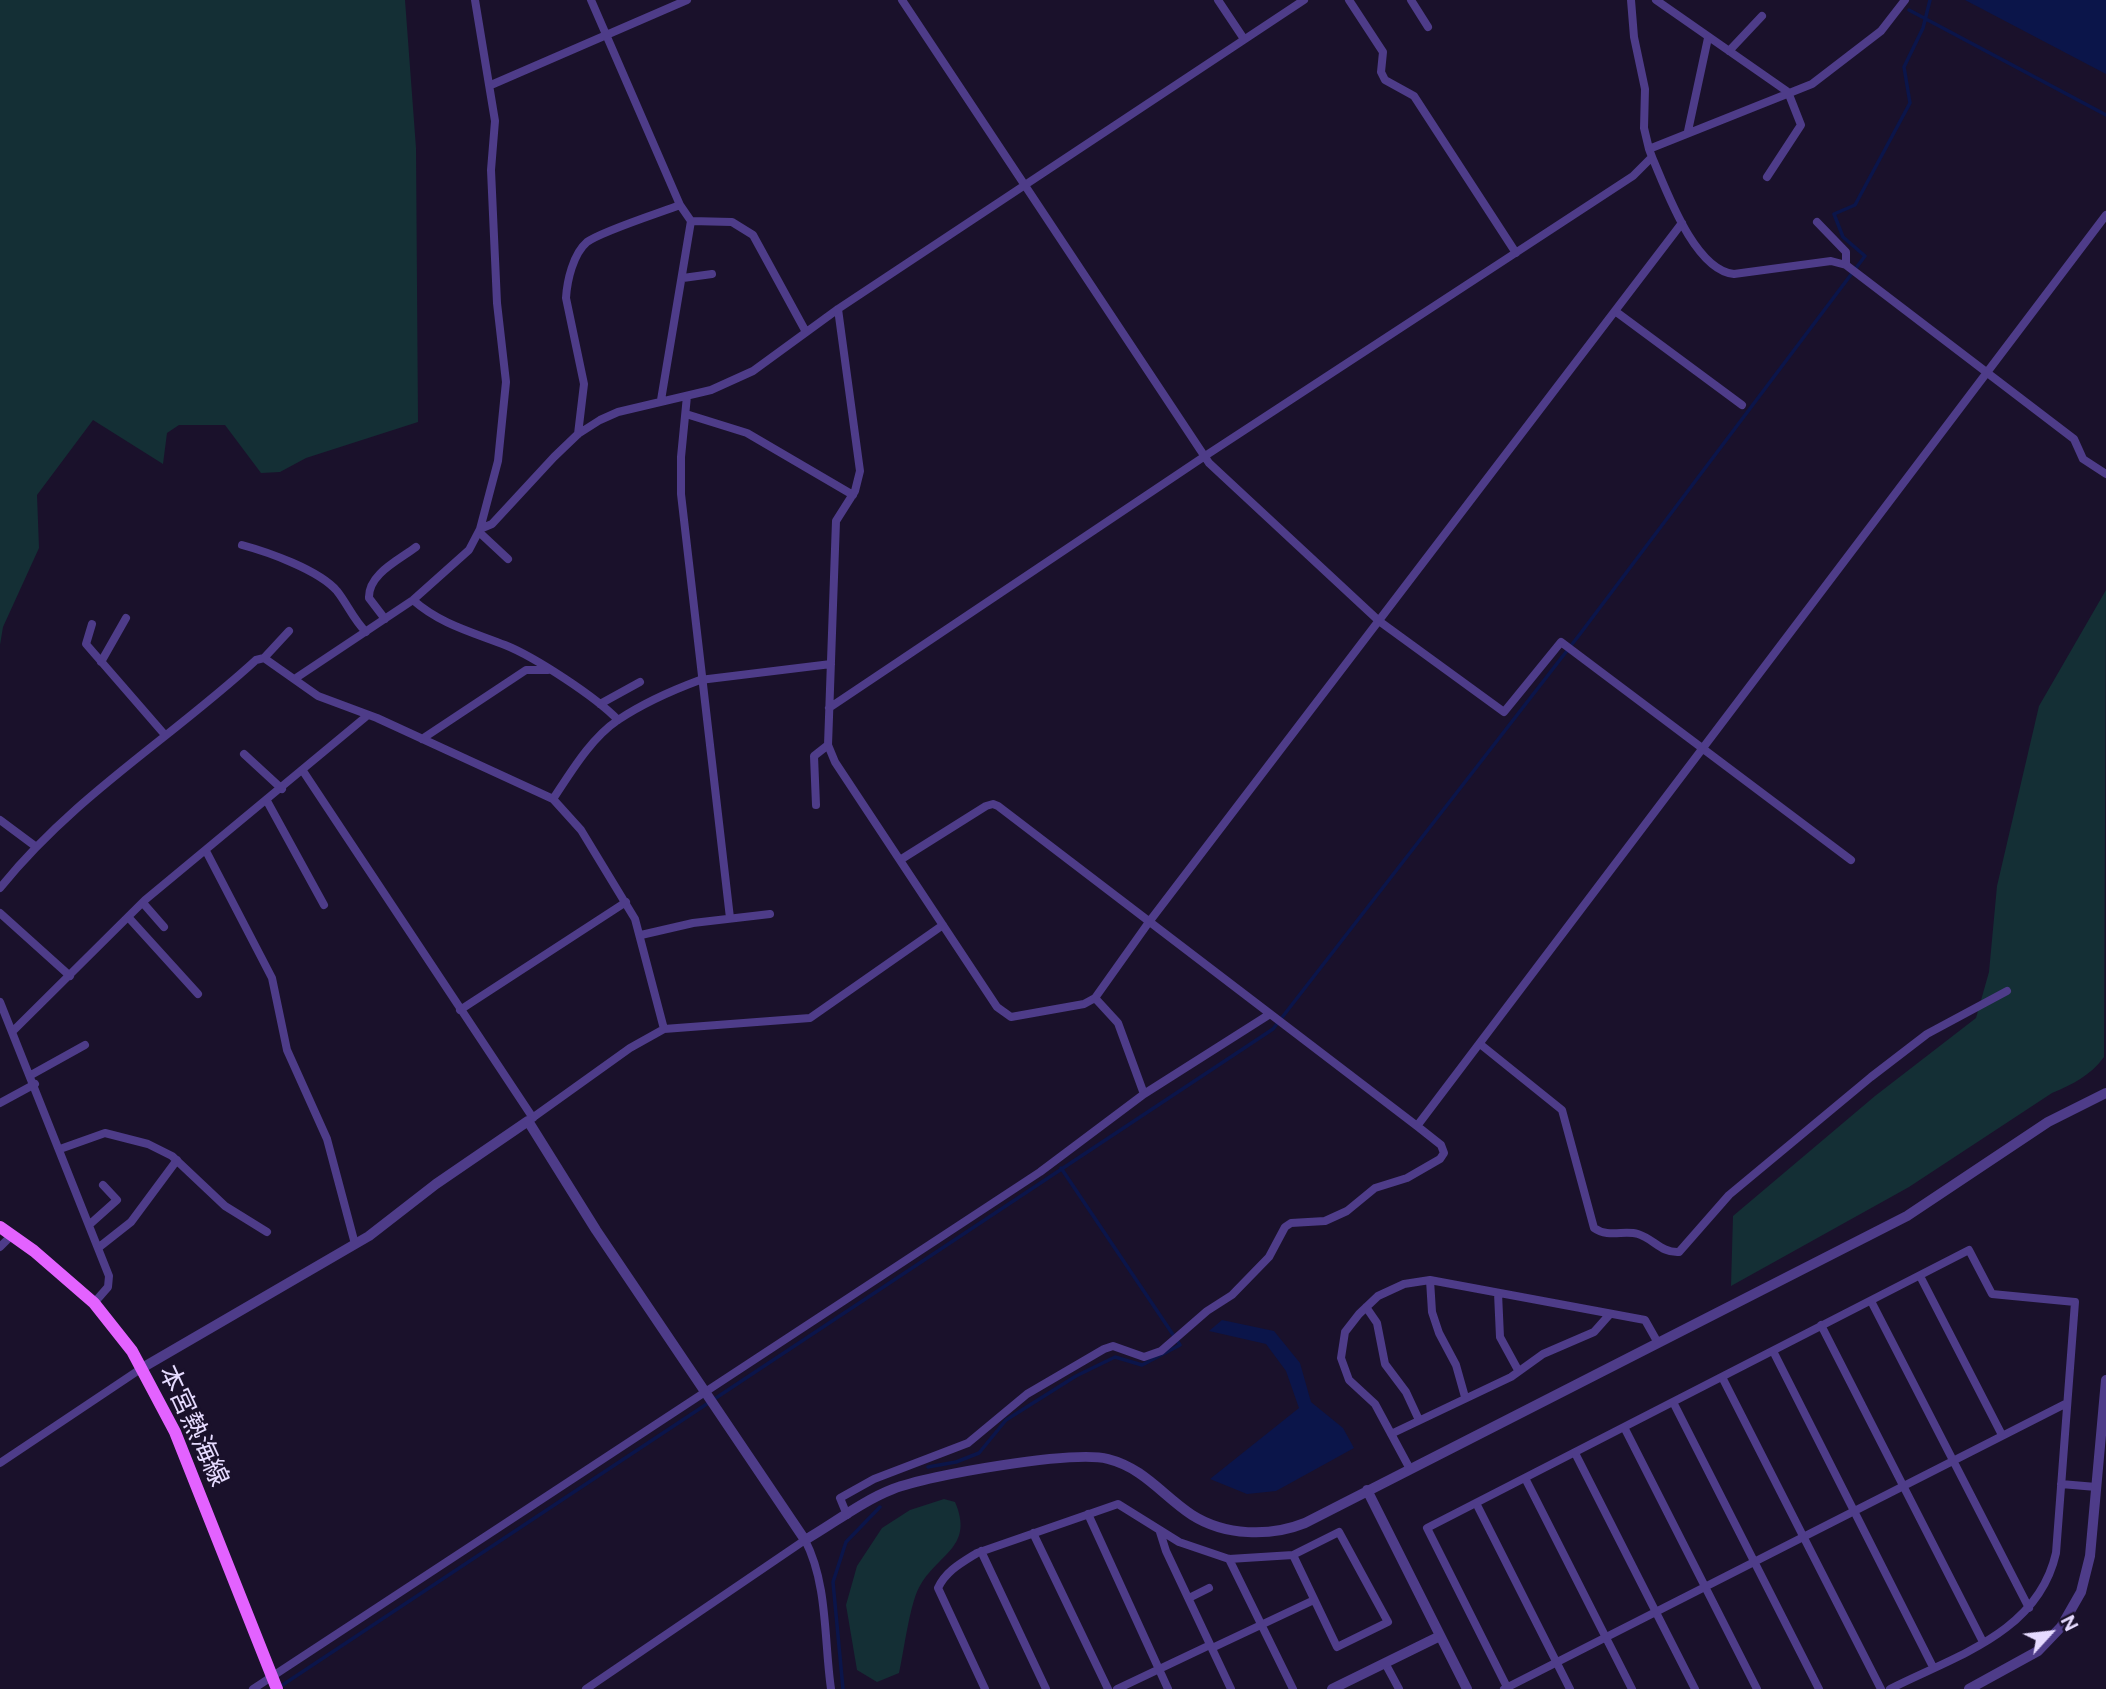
<!DOCTYPE html>
<html>
<head>
<meta charset="utf-8">
<style>
  body { margin:0 }
  #map { position:relative; width:2106px; height:1689px; overflow:hidden; background:#1a112b; font-family:Figtree,sans-serif }
  canvas { display:block }
  .north { position:absolute; left:2015px; top:1598px; width:70px; height:70px; -webkit-text-stroke:5px #1a112b; paint-order:stroke; rotate:63deg; font-size:19px; font-weight:700; line-height:28px; text-align:center; color:#e6dbff }
  .north::after { content:''; display:block; margin:auto; width:24px; height:32px; background:#e6dbff; clip-path:polygon(50% 0,100% 100%,50% 72%,0 100%) }
</style>
</head>
<body>
<div id="map">
<canvas width="2106" height="1689"></canvas>
<div class="north">N</div>
</div>
<script>
const g = document.querySelector('canvas').getContext('2d');
g.lineJoin = 'round';
function paint(path, color) {
  g.fillStyle = color;
  g.fill(path, 'evenodd');
}
function trace(path, color, width, dash) {
  g.strokeStyle = color;
  g.lineWidth = width;
  g.lineCap = dash ? 'butt' : 'round';
  g.setLineDash(dash || []);
  g.stroke(path);
}
function drawText(font, color, halo, rows, align = 'center') {
  g.font = font + ' Figtree,"Noto Sans JP",sans-serif';
  g.lineWidth = 6;
  g.setLineDash([]);
  g.textBaseline = 'middle';
  g.strokeStyle = halo;
  g.fillStyle = color;
  for (const [text, x, y, turn = 0] of rows) {
    g.save();
    g.translate(x, y);
    g.rotate((+turn || 0) * Math.PI / 180);
    g.textAlign = isNaN(turn) ? turn : align;
    if (halo) g.strokeText(text, 0, 0);
    g.fillText(text, 0, 0);
    g.restore();
  }
}
paint(new Path2D(`
  M0,0H405L416,148L418,422L306,458L280,472L261,473L225,425H179L167,433L163,464L93,420L37,495L39,548L3,627L0,645Z
  M2106,590L2104,1057C2090,1076 2073,1084 2052,1093L1909,1187L1731,1286L1733,1216L1875,1096L1976,1018L1989,972L1997,886L2039,706Z
  M944,1499L955,1502C974,1546 940,1553 921,1584C910,1600 904,1652 899,1673L877,1682L857,1670L846,1605L857,1566L882,1528L910,1510Z`), '#142f35');
paint(new Path2D(`
  M1965,0H2106V74Z
  M1222,1320L1274,1331L1300,1363L1311,1402L1343,1428L1354,1448L1276,1491L1247,1494L1210,1479L1299,1408L1286,1371L1266,1344L1209,1331Z`), '#0b154a');
trace(new Path2D(`
  M1909,10L2106,115
  M928,1467L956,1462L979,1453L1006,1420L1076,1376L1115,1357L1142,1365L1180,1345L1061,1168
  M278,1688L1273,1029L1580,634L1865,256L1843,237L1834,214L1855,205L1910,103L1904,67L1923,28L1930,0
  M843,1689L833,1582L846,1542L880,1507`), '#0b154a', 3.5);
trace(new Path2D(`
  M475,0L495,121L491,170L497,303L506,382L498,461L480,529
  M591,0L680,205L691,221L661,400
  M902,0L1209,463L1379,621L1504,712L1561,642L1851,860
  M1218,0L1244,39
  M1349,0L1383,52L1381,72L1385,80L1414,96L1516,253
  M1411,0L1428,27
  M1631,0L1634,37L1645,89L1644,128L1649,149
  M1656,0L1788,92L1801,125L1767,177
  M1729,51L1762,16
  M491,85L687,0
  M1688,131L1708,38
  M1652,157C1666,189 1694,270 1734,274L1831,261L1846,265L2074,439L2083,459L2106,474
  M691,221L732,222L753,235L806,332
  M1817,222L1846,252V265
  M683,278L712,274
  M838,309L860,471L855,491L836,521L828,745L835,762L997,1007L1011,1017L1084,1004L1095,998L1149,922L1682,223
  M1615,311L1742,405
  M687,396L681,457V494L730,918
  M686,414L747,433L853,495
  M578,434L584,384L566,298C567,281 573,254 587,242C602,231 659,213 680,205
  M479,532L508,559
  M242,545C268,552 319,570 337,591C348,605 353,619 366,632
  M413,600C440,624 472,632 505,645C535,657 596,697 618,720
  M385,619L369,598C368,574 399,560 416,547
  M92,624L86,644L165,735
  M264,658L289,631
  M101,662L126,618
  M296,678L413,600L469,550L480,529L492,524L554,457L578,434L600,420L618,412L711,390L753,371L838,309L1304,0
  M600,704L640,682
  M829,708L1205,456L1633,176L1652,157L1649,149L1812,84L1881,31L1905,0
  M422,739L526,670H548
  M244,754L282,789
  M303,771L533,1118
  M553,799C571,772 591,738 618,720C642,704 673,690 700,680L831,664
  M267,801L324,905
  M816,805L814,756L828,745
  M0,820L35,846
  M206,851L272,978L287,1050L327,1139L355,1244
  M0,888C75,795 170,739 256,660L264,658L318,696L377,718L553,799L581,830L635,919L664,1029
  M143,903L164,927
  M0,913L70,976
  M129,918L198,994
  M641,935L693,923L770,914
  M1095,998L1118,1023L1144,1094
  M0,1002L109,1276L108,1287L94,1303
  M460,1010L626,902
  M13,1031L145,900L368,715
  M1480,1044L1562,1110L1594,1228C1608,1238 1624,1230 1638,1234C1654,1239 1661,1253 1679,1252L1729,1195L1871,1077L1927,1034L2007,991
  M31,1075L85,1045
  M0,1103L35,1084
  M528,1121L630,1048L664,1029L810,1018L943,925
  M1417,1126L2106,215
  M60,1149L105,1133L148,1144L172,1156L225,1206L267,1232
  M89,1225L117,1200L103,1185
  M0,1247L11,1236
  M98,1248L131,1222L177,1160
  M1920,1276L2002,1435
  M1430,1280L1432,1312L1439,1333L1456,1365L1465,1397
  M1498,1293L1500,1337L1518,1370
  M1871,1301L2029,1608
  M1366,1307L1377,1323L1385,1364L1406,1392L1419,1420
  M1821,1325L1983,1642
  M1773,1351L1933,1667
  M1722,1377L1881,1689
  M1673,1402L1819,1689
  M1624,1427L1757,1689
  M1391,1434L1511,1377L1543,1354L1594,1332L1610,1314
  M1575,1453L1695,1689
  M0,1463L142,1368
  M1410,1469L1375,1404L1349,1380L1341,1358L1345,1332L1359,1314L1378,1296L1404,1284L1430,1280L1645,1320L1658,1343
  M1525,1478L1632,1689
  M2061,1484L2096,1487
  M1476,1503L1570,1689
  M1088,1514L1168,1689
  M847,1515L840,1498L874,1479L968,1443L1027,1394L1104,1349L1113,1346L1144,1357L1161,1351L1207,1311L1232,1295L1269,1257L1285,1227L1291,1223L1325,1221L1347,1211L1375,1188L1407,1178L1440,1159L1444,1153L1441,1145L1417,1126L998,806L993,804L986,806L900,860
  M1160,1532L1166,1551L1231,1689
  M1033,1533L1108,1689
  M981,1551L1046,1689
  M1229,1559L1293,1689
  M1189,1598L1209,1588
  M1212,1648L1314,1600
  M1385,1663L1399,1689
  M253,1689L1040,1172L1144,1094L1270,1014
  M586,1689L805,1540C828,1584 824,1641 831,1689
  M985,1689L938,1588C946,1571 961,1563 977,1553L1118,1504L1179,1542L1229,1559L1293,1555L1339,1532L1388,1622L1337,1647L1293,1555
  M1117,1689L1210,1645
  M1504,1689L2067,1403
  M1508,1689L1427,1528L1969,1250L1992,1294L2075,1302L2056,1553C2038,1633 1955,1656 1890,1689`), '#4e3c89', 8);
trace(new Path2D(`
  M142,1368L369,1236L436,1184L528,1121L596,1230L805,1540C833,1524 862,1501 893,1489C928,1475 1074,1450 1108,1459C1144,1468 1163,1496 1192,1515C1225,1536 1270,1537 1305,1523L1907,1216L2048,1122L2106,1093
  M1367,1490L1467,1689
  M1332,1689L1440,1636
  M1969,1689L2038,1651L2061,1627L2081,1592L2090,1556L2106,1380`), '#4e3c89', 10);
trace(new Path2D(`
  M0,1227L34,1251L94,1303L132,1351L175,1432L277,1689`), '#e362ff', 12);
drawText('26px', '#e6dbff', '#1a112b', [
  ["本宮熱海線",193,1426,65]
]);
</script>
</body>
</html>
